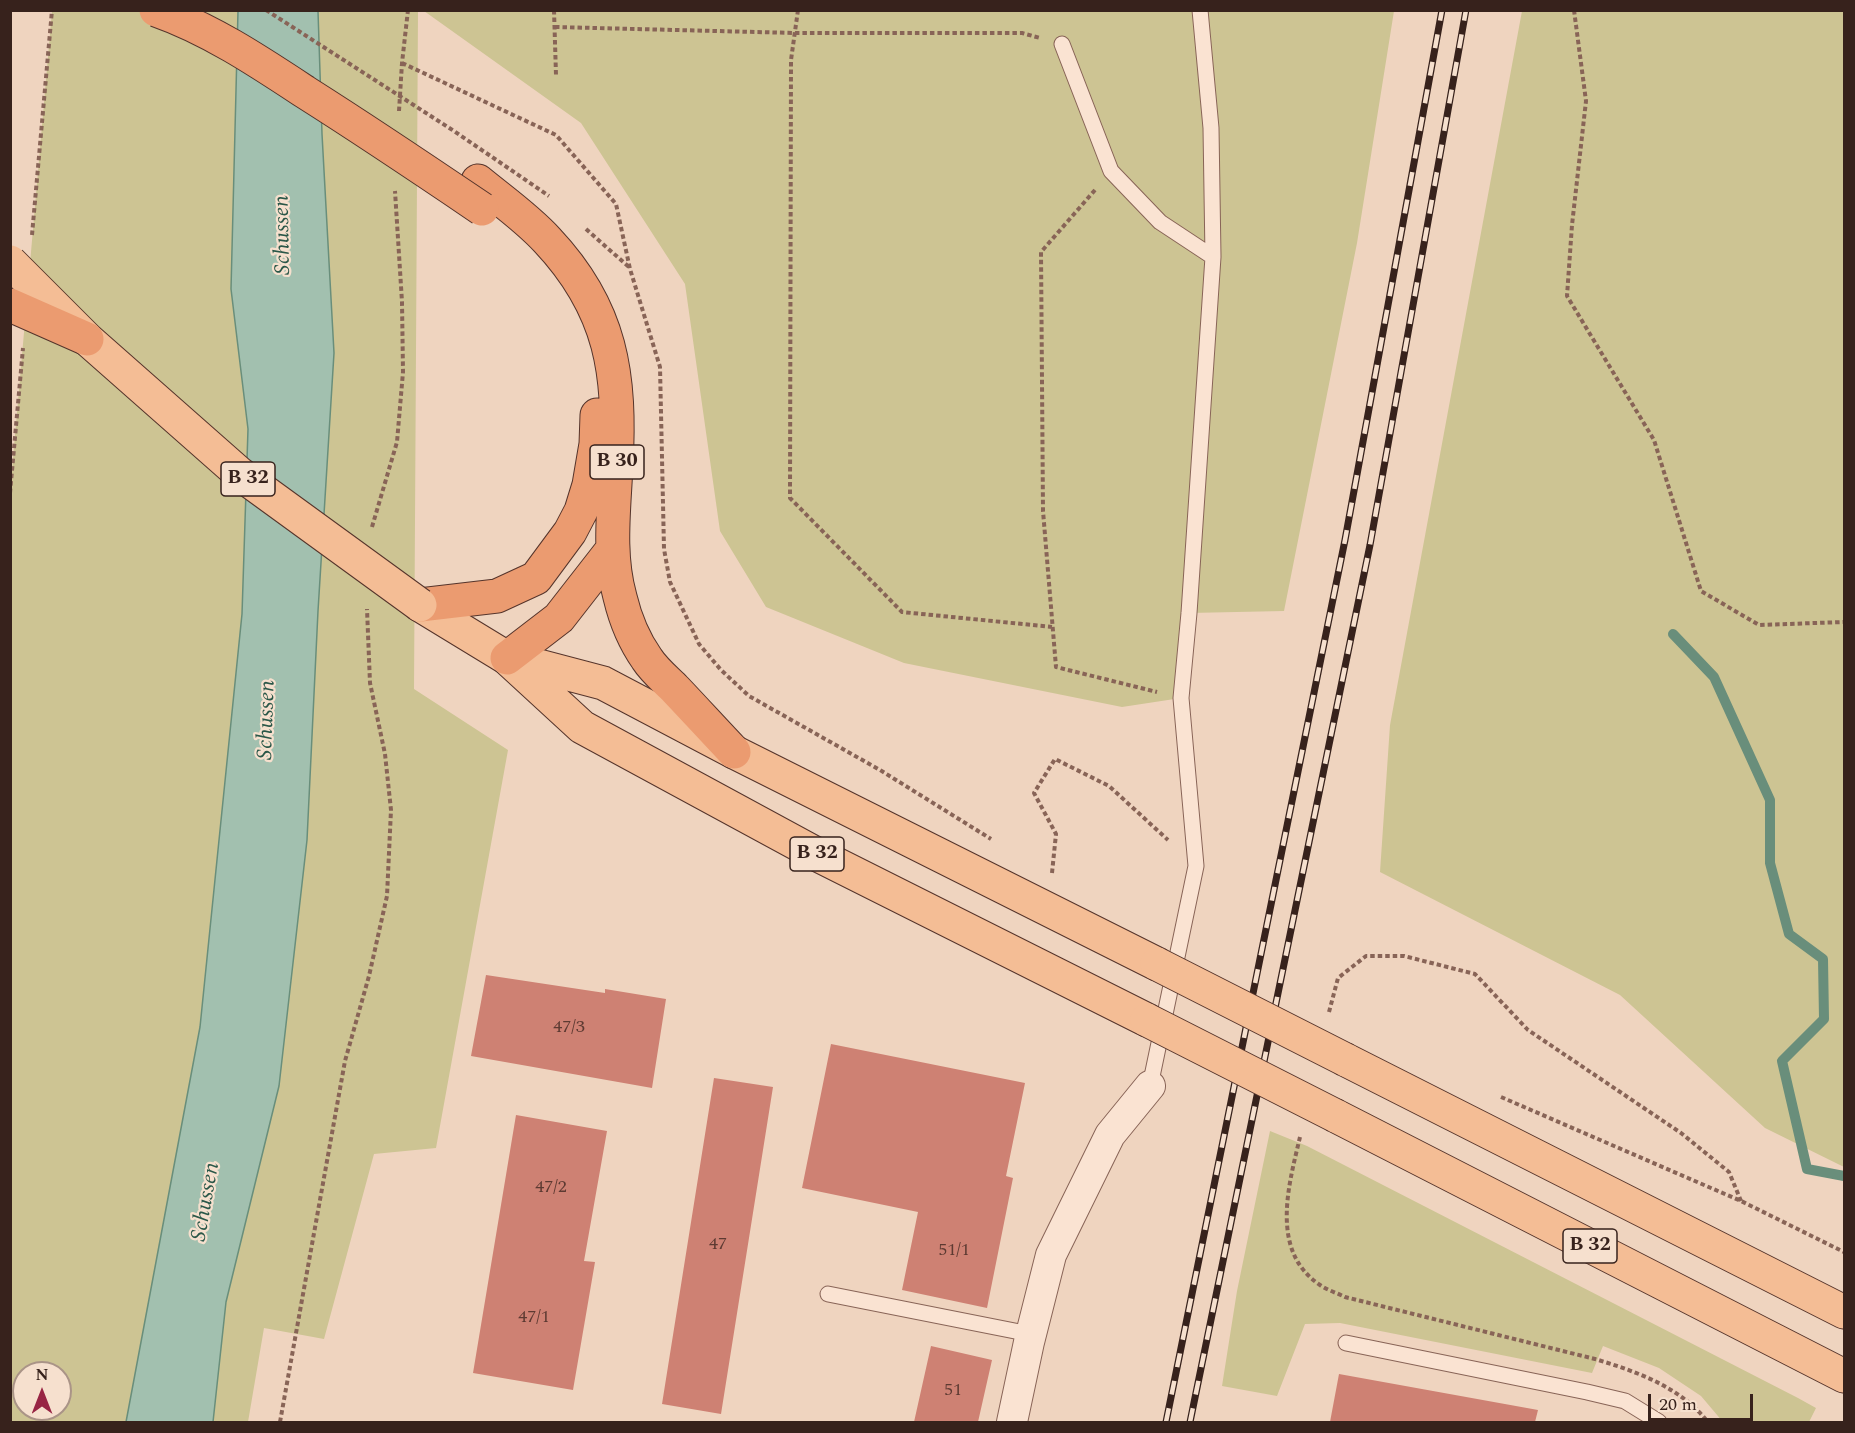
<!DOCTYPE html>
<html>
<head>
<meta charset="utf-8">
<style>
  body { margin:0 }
  #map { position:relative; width:1855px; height:1433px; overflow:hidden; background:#efd4bf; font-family:Spectral,serif }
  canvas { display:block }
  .frame { position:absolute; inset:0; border:12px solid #37221c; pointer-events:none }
  .north { position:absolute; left:12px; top:1361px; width:60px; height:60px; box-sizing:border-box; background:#f6e0ce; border:2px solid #aa9487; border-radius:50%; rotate:0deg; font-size:16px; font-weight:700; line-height:24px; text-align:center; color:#37221c }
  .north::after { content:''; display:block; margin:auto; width:21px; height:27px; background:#982544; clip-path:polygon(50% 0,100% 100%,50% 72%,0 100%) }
  .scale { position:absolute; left:1648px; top:1394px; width:105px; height:27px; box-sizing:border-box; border:3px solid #37221c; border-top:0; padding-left:8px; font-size:18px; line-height:21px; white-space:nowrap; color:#37221c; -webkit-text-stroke:4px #f6e0ce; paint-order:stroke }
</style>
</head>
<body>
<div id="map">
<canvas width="1855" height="1433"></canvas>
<div class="frame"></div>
<div class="north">N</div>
<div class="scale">20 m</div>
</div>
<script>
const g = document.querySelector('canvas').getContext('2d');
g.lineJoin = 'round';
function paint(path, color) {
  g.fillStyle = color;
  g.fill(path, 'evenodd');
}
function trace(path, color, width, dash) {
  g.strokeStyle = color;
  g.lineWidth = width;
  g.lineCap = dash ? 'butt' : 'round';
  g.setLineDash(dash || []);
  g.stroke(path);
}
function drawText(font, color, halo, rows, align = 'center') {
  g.font = font + ' Spectral,serif';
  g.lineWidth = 4.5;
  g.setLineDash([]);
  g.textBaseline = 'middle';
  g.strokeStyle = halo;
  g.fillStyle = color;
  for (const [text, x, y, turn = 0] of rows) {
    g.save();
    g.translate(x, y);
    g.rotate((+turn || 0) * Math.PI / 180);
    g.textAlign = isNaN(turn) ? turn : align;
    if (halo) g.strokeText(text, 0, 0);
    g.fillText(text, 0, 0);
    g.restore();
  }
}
paint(new Path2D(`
  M52,11H418L414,689L508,750L436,1148L374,1154L324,1339L264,1328L248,1422H11L10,493ZM24,1373H60V1409H24Z
  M424,11H1394L1357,243L1284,611L1189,613L1181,698L1122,707L904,663L766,607L720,531L685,284L581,123Z
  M1522,11H1844V1167L1765,1128L1620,995L1380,872L1390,725Z
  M1270,1131L1307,1146L1798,1398L1816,1408L1809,1422H1723L1701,1396L1659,1368L1603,1346L1592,1373L1340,1323L1305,1324L1277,1396L1222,1386L1237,1291Z`), '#cdc493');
const water = new Path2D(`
  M238,11H318L322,134L334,353L318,611L307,840L279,1086L226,1302L213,1422H126L200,1027L242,614L248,429L231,289Z`);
paint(water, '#a2c0af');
trace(water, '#698e7b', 1.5);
trace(new Path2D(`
  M1673,634L1714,677L1770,800V863L1789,934L1823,959L1824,1019L1782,1061L1807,1169L1844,1176`), '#698e7b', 10);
paint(new Path2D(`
  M486,975L605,993V989L666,999L652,1088L471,1056Z
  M831,1044L1025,1083L1006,1176L1013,1178L987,1308L902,1290L918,1212L802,1188Z
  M714,1078L773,1087L721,1414L662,1404Z
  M516,1115L607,1131L584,1261L595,1262L573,1390L473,1373Z
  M931,1346L992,1360L978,1422H914Z
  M1339,1374L1538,1410L1535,1422H1330Z`), '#ce8173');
const service = new Path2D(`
  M1062,44L1111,171L1160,222L1213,257
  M1150,1086L1196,866L1181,698L1189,613L1213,257L1211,128L1200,10
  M828,1294L1030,1334
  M1346,1343L1587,1392L1625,1401L1659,1422`);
const minor = new Path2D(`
  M1012,1422L1029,1342L1051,1255L1110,1135L1150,1086`);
const primary = new Path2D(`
  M420,605L507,658L582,727L820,856L1147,1020
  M512,659L603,683L734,752L1157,964
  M1346,1060L1844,1312
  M1336,1116L1844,1376`);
const trunk = new Path2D(`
  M478,181C501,200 527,218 547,240C612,309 621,375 616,466C614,510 608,554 620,597C625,618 635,642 647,659C654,670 666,680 675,689C695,710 714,731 734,752
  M420,605L497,596L536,578L570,532L581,511L589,485L596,444L597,415
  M507,658L559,618L612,550`);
trace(service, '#886457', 17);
trace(minor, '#886457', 32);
trace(primary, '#55342b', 35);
trace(trunk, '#55342b', 35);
trace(new Path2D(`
  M554,10L556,75
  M798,10L791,60L790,498L902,612L1052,627
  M1574,10L1586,101L1572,225L1567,296L1654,440L1701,591L1759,625L1844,622
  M555,27L795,33H1022L1040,38
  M402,63L556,135L616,204L630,269L660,367L664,549L670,582L699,644L721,670L749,696L880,770L991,839
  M399,111L402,63L408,10
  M1095,190L1041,252L1043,511L1056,667L1157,692
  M586,229L630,268
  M32,235L52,10
  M10,493L23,348
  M372,527L397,442L403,372L402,302L395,191
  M1052,873L1056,834L1034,793L1055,759L1109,786L1168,840
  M1329,1012L1338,978L1366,956H1404L1475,974L1528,1030L1681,1133L1729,1172L1741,1201
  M1501,1097L1741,1201L1844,1252
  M1300,1137C1289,1184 1269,1251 1320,1285C1327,1290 1337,1293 1345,1297L1595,1359C1638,1372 1680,1387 1708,1422
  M280,1422L345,1061L369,976L387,896L391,810L385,754L370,683L367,609`), '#886457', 4, [4.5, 3]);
trace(service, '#fae3d2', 15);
trace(minor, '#fae3d2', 30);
trace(primary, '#f4bd95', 33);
trace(trunk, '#eb9b70', 33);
const rail = new Path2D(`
  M1166,1422L1345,540L1442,10
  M1190,1422L1370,545L1466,10`);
trace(rail, '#37221c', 7);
trace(rail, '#f6e0ce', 4.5, [14]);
const primaryBridge = new Path2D(`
  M10,262L87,339L240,474L420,605
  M1157,964L1346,1060
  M1147,1020L1336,1116`);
const trunkBridge = new Path2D(`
  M156,10C210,29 258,61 305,92C365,130 423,169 482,209
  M10,305L87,339`);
trace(primaryBridge, '#55342b', 35, []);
trace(trunkBridge, '#55342b', 35, []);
trace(new Path2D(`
  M266,10L454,131L549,196`), '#886457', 4, [4.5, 3]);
trace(primaryBridge, '#f4bd95', 33);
trace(trunkBridge, '#eb9b70', 33);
drawText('18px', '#5d3a32', null, [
  ["47/3",569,1028],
  ["47/2",551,1188],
  ["47",718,1245],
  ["51/1",954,1251],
  ["47/1",534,1318],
  ["51",953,1391]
]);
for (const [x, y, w] of [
  [617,462,54],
  [248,479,54],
  [817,854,54],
  [1590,1246,54]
]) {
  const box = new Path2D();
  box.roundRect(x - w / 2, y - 17, w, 34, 4.5);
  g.fillStyle = '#f6e0ce';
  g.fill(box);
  trace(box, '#37221c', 1.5);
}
drawText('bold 20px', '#37221c', null, [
  ["B 30",617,462],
  ["B 32",248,479],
  ["B 32",817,854],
  ["B 32",1590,1246]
]);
drawText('italic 22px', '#2a5748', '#f6e0ce', [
  ["Schussen",284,235,-91],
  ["Schussen",268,720,-88],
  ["Schussen",207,1202,-80]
]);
</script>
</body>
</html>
